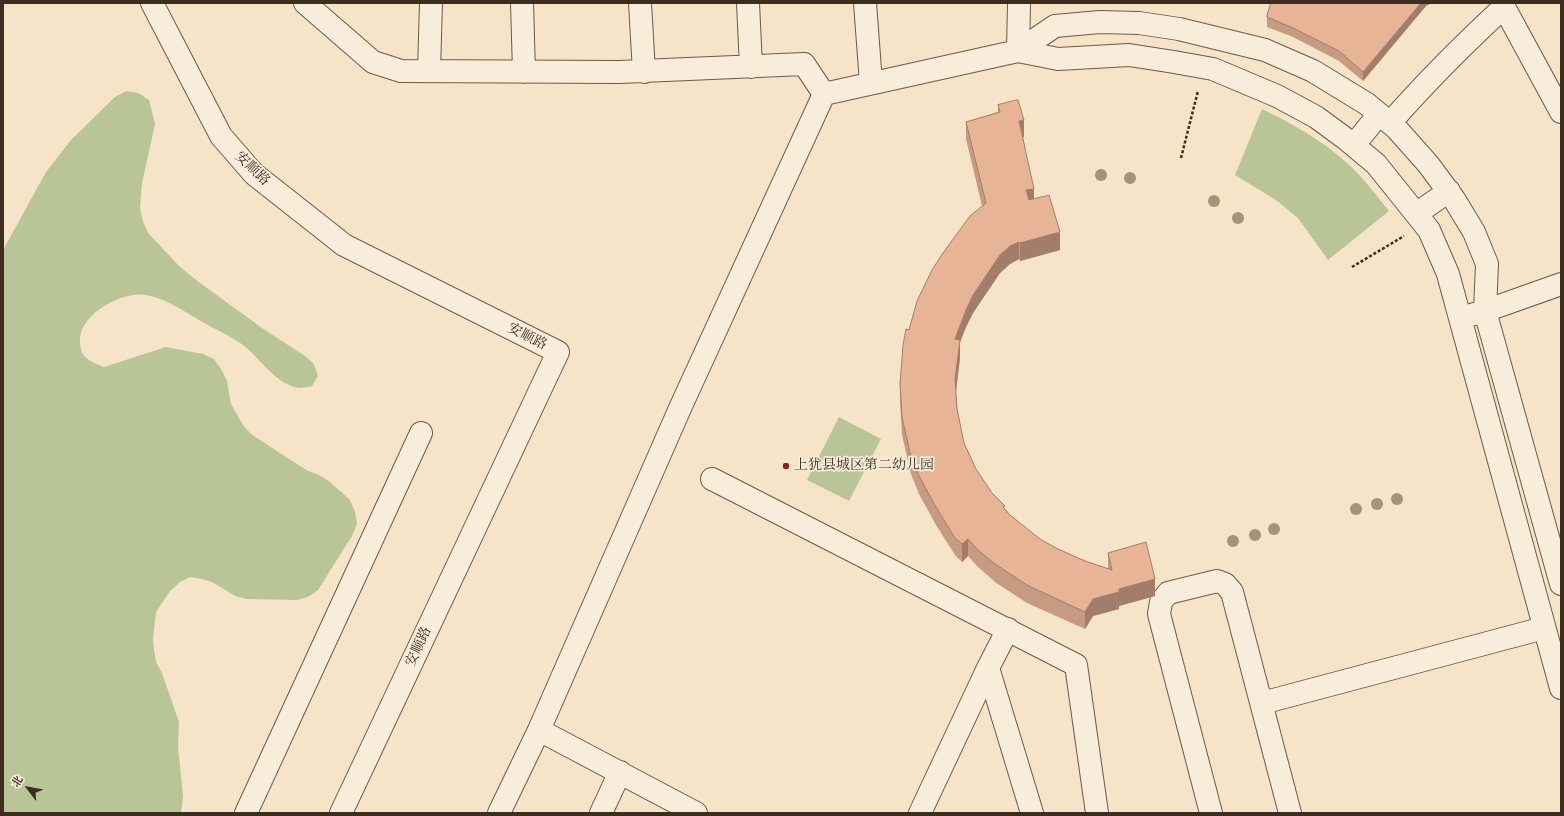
<!DOCTYPE html>
<html>
<head>
<meta charset="utf-8">
<style>
  body { margin:0 }
  #map { position:relative; width:1564px; height:816px; overflow:hidden; background:#f5e4c7; font-family:Alegreya,"Noto Serif SC",serif }
  canvas { display:block }
  .frame { position:absolute; inset:0; border:4px solid #3c2d1e; pointer-events:none }
  .north { position:absolute; left:8px; top:768px; width:40px; height:40px; -webkit-text-stroke:3px #f8eddb; paint-order:stroke; rotate:302deg; font-size:11px; font-weight:700; line-height:16px; text-align:center; color:#3c2d1e }
  .north::after { content:''; display:block; margin:auto; width:14px; height:18px; background:#3c2d1e; clip-path:polygon(50% 0,100% 100%,50% 72%,0 100%) }
</style>
</head>
<body>
<div id="map">
<canvas width="1564" height="816"></canvas>
<div class="frame"></div>
<div class="north">北</div>
</div>
<script>
const g = document.querySelector('canvas').getContext('2d');
g.lineJoin = 'round';
function paint(path, color) {
  g.fillStyle = color;
  g.fill(path, 'evenodd');
}
function trace(path, color, width, dash) {
  g.strokeStyle = color;
  g.lineWidth = width;
  g.lineCap = dash ? 'butt' : 'round';
  g.setLineDash(dash || []);
  g.stroke(path);
}
function drawText(font, color, halo, rows, align = 'center') {
  g.font = font + ' Alegreya,"Noto Serif SC",serif';
  g.lineWidth = 3.5;
  g.setLineDash([]);
  g.textBaseline = 'middle';
  g.strokeStyle = halo;
  g.fillStyle = color;
  for (const [text, x, y, turn = 0] of rows) {
    g.save();
    g.translate(x, y);
    g.rotate((+turn || 0) * Math.PI / 180);
    g.textAlign = isNaN(turn) ? turn : align;
    if (halo) g.strokeText(text, 0, 0);
    g.fillText(text, 0, 0);
    g.restore();
  }
}
paint(new Path2D(`
  M126,91L138,93L149,100L155,124L142,183L140,208L143,222L149,234L180,267L200,283L262,328L305,356L314,364L318,376L312,386C308,387 304,388 300,388C274,385 260,356 240,343C230,336 217,330 206,324C188,314 166,298 146,295C122,291 84,312 80,337C80,342 80,350 83,354C88,361 96,364 104,367L166,347L203,354L214,359L221,369L227,381L231,404L243,425L251,434L286,457L308,471L319,475L330,482L350,500L355,512L357,524L352,536L318,590L308,597L297,600L247,599L235,596L214,583L202,579L190,577L180,582L170,591L156,612L153,638L154,650L156,662L162,673L179,722L178,747L183,796L181,813H3V250L46,172L71,140L115,97Z
  M1262,109C1291,123 1322,140 1347,163C1363,177 1375,194 1389,211L1328,260L1298,218L1276,200L1235,175Z
  M839,417L881,439L849,501L807,480Z`), '#bac597');
const minor = new Path2D(`
  M152,3L221,136L254,174L344,245L558,352L341,813
  M305,3L373,62L401,71L619,72L804,64L824,94
  M522,3L524,72
  M640,3L644,72
  M748,3L751,67
  M865,3L871,83
  M1018,51L1058,59L1129,55L1174,62L1213,69L1277,96L1316,117L1346,139L1376,164L1429,230L1448,274L1561,688
  M1018,51L1019,3
  M429,71L431,3
  M1390,123C1426,82 1464,44 1504,7L1561,112
  M1354,145L1379,114
  M1416,214L1449,191
  M1561,284L1485,311L1561,584
  M712,479L1076,665L1097,813
  M988,668L1032,813
  M1262,703L1544,628
  M246,813L421,433
  M499,813L539,730
  M601,813L620,772
  M696,813L539,730L681,406L824,94L1018,51L1055,26L1100,22L1139,23L1179,29L1265,50L1313,71L1367,104L1396,128L1428,164L1454,199L1474,232L1487,264L1485,311L1460,318
  M920,813L988,668L1008,629
  M1211,813L1159,614L1161,602L1168,593L1217,581L1225,584L1232,592L1290,813`);
trace(minor, '#6a5b48', 24);
trace(new Path2D(`
  M1181,158L1198,91
  M1352,267L1404,236`), '#3c2d1e', 2.5, [3, 2]);
trace(minor, '#f8eddb', 22);
g.fillStyle = '#a1947b';
for (const [x, y] of [
  [1101,175],
  [1130,178],
  [1214,201],
  [1238,218],
  [1397,499],
  [1377,504],
  [1356,509],
  [1274,529],
  [1255,535],
  [1233,541]
]) {
  g.beginPath();
  g.arc(x, y, 6, 0, 2 * Math.PI);
  g.fill();
}
paint(new Path2D(`
  M1271,3H1431L1426,6L1363,81L1339,61L1293,37L1267,27V17Z
  M998,105L1024,137H1023L1034,199L1060,250L1020,261L1019,259L1010,264L1000,273L973,313L966,327L960,342V358L956,392L957,409L964,443L976,469L992,493L1010,515L1040,539L1056,548L1085,561L1108,569V553L1155,596L1119,606V609L1093,616L1085,629L1027,603L995,582L977,566L968,556L962,562L955,555L936,525L919,494L911,474L902,435L900,402V384L909,330L982,206L966,139V122L998,112Z`), '#c79b82');
paint(new Path2D(`
  M1421,3H1431L1426,6L1363,81V72Z
  M1024,120V137L1019,138V121Z
  M1034,189V206L1026,208V190Z
  M1060,232V250L1020,261V243Z
  M1019,242V259L1010,264L1000,273L973,313L966,327L960,342V358L955,397V339L966,310L973,295L1000,255L1010,246Z
  M968,539V556L962,562V544Z
  M1155,579V596L1119,606V609L1093,616L1085,629V612L1093,599L1119,589Z`), '#a27e6a');
const building = new Path2D(`
  M1271,3H1421L1363,72L1339,51L1293,28L1267,17Z
  M1018,100L1024,120L1019,121L1034,189L1026,190L1029,200L1049,195L1060,232L1020,243L1019,242L1010,246L1000,255L973,295L966,310L955,339L960,340L955,379L957,409L964,443L976,469L992,493L1005,506L1003,507L1010,515L1040,539L1056,548L1085,561L1112,570L1108,553L1146,542L1155,579L1119,589V592L1093,599L1085,612L1027,585L995,564L977,549L968,539L962,544L955,538L936,507L919,476L911,457L902,417L900,384L903,345L906,329L909,330L917,301L932,270L943,253L970,216L986,203L966,122L1000,112L998,105Z`);
paint(building, '#e7b497');
trace(building, '#a27e6a', 1);
for (const [x, y, r, color] of [
  [786,466,4,"#8f2418"]
]) {
  const dot = new Path2D();
  dot.arc(x, y, r, 0, 2 * Math.PI);
  g.fillStyle = color;
  g.fill(dot);
  trace(dot, '#f8eddb', 1.5);
}
drawText('14px', '#3c2d1e', '#f8eddb', [
  ["安顺路",252,169,44],
  ["安顺路",527,337,27],
  ["安顺路",419,647,-65]
]);
drawText('14px', '#3c2d1e', '#f8eddb', [
  ["上犹县城区第二幼儿园",794,466]
], 'left');
</script>
</body>
</html>
